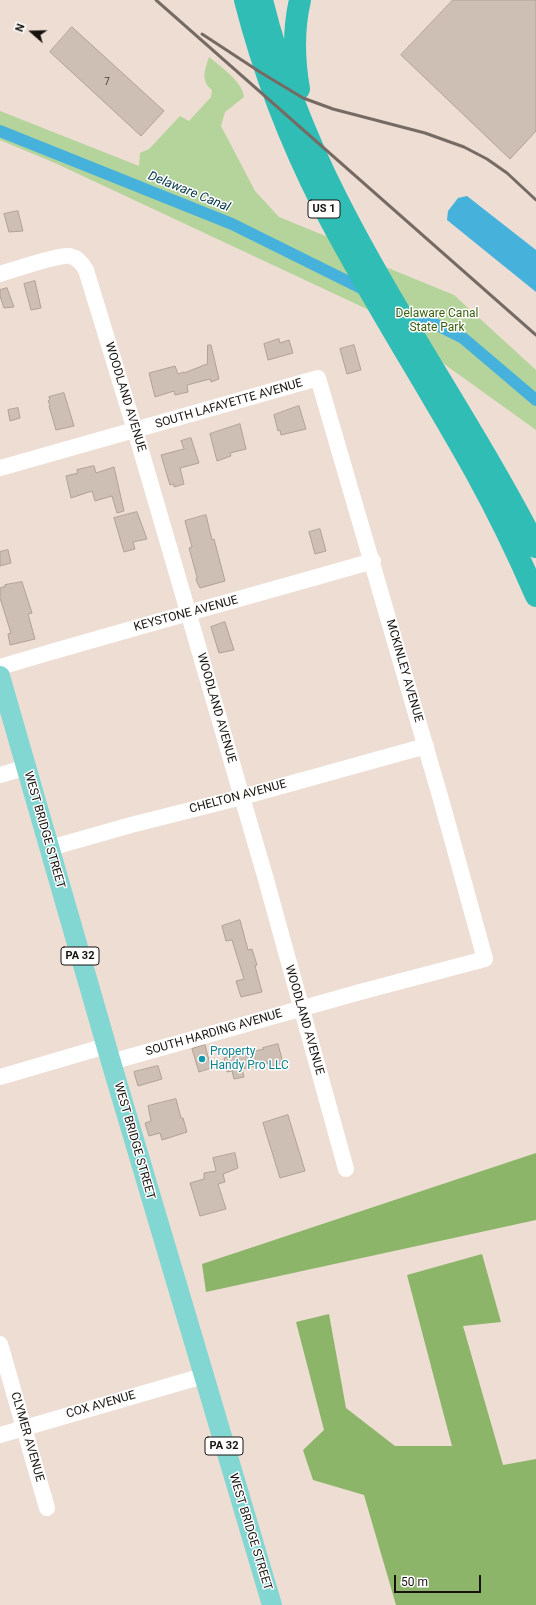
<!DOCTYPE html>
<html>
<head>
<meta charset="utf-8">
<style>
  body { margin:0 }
  #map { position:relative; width:536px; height:1605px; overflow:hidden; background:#edddd3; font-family:Roboto,sans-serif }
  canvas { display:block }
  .north { position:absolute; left:12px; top:12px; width:40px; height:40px; -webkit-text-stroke:3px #fff; paint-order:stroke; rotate:290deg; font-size:11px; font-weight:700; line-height:16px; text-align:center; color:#18130f }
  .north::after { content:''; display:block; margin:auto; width:14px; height:18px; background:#18130f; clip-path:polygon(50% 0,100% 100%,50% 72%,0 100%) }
  .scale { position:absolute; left:394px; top:1575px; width:87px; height:18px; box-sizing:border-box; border:2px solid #18130f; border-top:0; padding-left:5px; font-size:12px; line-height:14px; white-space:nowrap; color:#18130f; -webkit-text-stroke:3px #fff; paint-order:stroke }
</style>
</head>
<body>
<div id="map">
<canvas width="536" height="1605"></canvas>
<div class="north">N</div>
<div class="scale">50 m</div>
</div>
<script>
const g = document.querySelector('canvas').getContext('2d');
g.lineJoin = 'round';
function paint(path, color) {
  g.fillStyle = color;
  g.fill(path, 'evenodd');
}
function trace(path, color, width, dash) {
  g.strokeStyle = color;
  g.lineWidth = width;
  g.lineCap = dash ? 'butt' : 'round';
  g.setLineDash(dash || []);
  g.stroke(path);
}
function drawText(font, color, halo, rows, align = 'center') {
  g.font = font + ' Roboto,sans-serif';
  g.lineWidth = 3;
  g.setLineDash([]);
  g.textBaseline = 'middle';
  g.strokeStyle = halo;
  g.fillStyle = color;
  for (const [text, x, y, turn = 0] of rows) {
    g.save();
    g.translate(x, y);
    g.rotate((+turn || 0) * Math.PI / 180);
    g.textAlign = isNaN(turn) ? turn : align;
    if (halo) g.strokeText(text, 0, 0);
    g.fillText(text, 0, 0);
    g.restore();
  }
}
paint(new Path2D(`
  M209,57C220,66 243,82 244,97L225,112L221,126L255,191L279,217L328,237L332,245L454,295L536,370V430L369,310L55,163L0,140V111L139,166L140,153L149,149L180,116L189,121L211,97L212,90C200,81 205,69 209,57Z`), '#b4d49b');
paint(new Path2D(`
  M536,1153V1220L206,1292L202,1264Z
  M482,1254L501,1322L463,1326L503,1465L536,1459V1605H396L364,1495L313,1480L303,1450L324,1430L296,1322L329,1314L346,1408L395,1446H452L407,1275Z`), '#8cb569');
paint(new Path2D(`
  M467,196L536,250V292L447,220L448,211L458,198Z`), '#46b2db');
trace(new Path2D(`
  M0,131L232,224L363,289
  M417,315L463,338L536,400`), '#46b2db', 12);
const building = new Path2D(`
  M453,0H536V131L510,159L401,55Z
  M72,27L164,111L141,136L50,52Z
  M18,211L23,231L9,232L4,214Z
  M35,281L41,308L31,310L24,284Z
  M7,288L14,307L4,308L0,296V290Z
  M279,339L280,343L289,340L293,353L268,360L264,344Z
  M208,345H211L219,379L211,382L210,379L187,385L188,392L175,395L174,391L155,397L149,373L175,366L178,374L184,372V373L207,364Z
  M354,345L361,370L347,374L340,349Z
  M64,393L74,426L56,430L49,406L50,405L48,401L50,400L49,397Z
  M299,406L306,429L281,435L280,430L278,431L274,415Z
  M18,408L20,418L10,421L8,410Z
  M240,424L246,449L230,453L231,456L217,461L210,434Z
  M191,438L199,463L180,468L184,484L174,487V484L170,485L161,455L184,449L181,441Z
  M94,466L96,473L114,467L124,511L117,513L112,496L95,501L92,491L71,498L66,476L78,473L77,470Z
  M137,512L147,539L133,542L135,549L124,552L114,518Z
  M206,515L212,540L214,539L225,581L200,588L196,580L197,577L189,548L192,547L185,521Z
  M320,529L326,551L315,554L309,532Z
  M8,550L11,563L0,566V552Z
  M22,582L32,613L28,614L35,639L10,645L8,634L11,633L0,598V588L6,586L5,585Z
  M225,622L234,650L219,653L211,627Z
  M240,920L248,950L252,949L257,965L255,966L262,992L241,997L236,981L244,979L232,940L226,941L222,926Z
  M278,1044L283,1063L269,1067L268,1063L242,1069L244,1077L234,1079L232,1071L227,1072L224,1058L264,1049L263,1048Z
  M205,1045L211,1068L199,1072L192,1049Z
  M158,1066L162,1079L138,1086L134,1072Z
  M176,1099L181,1118H183L187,1132L162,1140L160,1133L149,1136L145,1123L151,1121L148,1106Z
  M288,1115L305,1171L280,1178L263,1123Z
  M235,1153L238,1168L223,1174L225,1182L218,1184L226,1209L200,1216L190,1183L204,1179V1173L216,1171L213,1158Z`);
paint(building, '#cebfb4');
trace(building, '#b0a196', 1);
trace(new Path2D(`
  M0,274C13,270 60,254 70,256C78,258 82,263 86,270L135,430L265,876L346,1169
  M0,468L318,378L442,803L485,959L360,992L111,1062
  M0,667C124,630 248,597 373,561
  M0,775L27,767
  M50,848L131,825L242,797L426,746
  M0,1077L106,1046
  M0,1344L47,1508
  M0,1435L203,1376`), '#fff', 16);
trace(new Path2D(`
  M0,676L111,1062L272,1605`), '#83d7d3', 20);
trace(new Path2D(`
  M245,0C263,71 290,141 323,206C370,297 426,383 476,473C498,513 518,554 536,596
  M262,0C279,69 305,136 337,199C397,318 475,428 536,547
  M299,89C294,60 293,30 300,0`), '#30bdb5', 22);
trace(new Path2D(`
  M156,0L536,335
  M202,34L260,72L303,98L333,109L425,133L464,147L487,159L507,173L536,200`), '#756b64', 3);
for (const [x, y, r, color] of [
  [202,1059,4,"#0f9aa8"]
]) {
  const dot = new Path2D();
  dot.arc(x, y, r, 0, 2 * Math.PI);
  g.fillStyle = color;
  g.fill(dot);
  trace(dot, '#fff', 1.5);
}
drawText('10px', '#463e38', null, [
  ["7",107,82]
]);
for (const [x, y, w] of [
  [324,209,32],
  [80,956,38],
  [224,1446,38]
]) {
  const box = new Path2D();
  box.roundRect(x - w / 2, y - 9, w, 18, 3);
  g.fillStyle = '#fff';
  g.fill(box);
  trace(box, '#18130f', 1);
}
drawText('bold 11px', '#18130f', null, [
  ["US 1",324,209],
  ["PA 32",80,956],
  ["PA 32",224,1446]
]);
drawText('12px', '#395e0c', '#fff', [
  ["Delaware Canal",437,314],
  ["State Park",437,328]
]);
drawText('12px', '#18130f', '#fff', [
  ["WOODLAND AVENUE",125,397,73],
  ["SOUTH LAFAYETTE AVENUE",229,404,-16],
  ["KEYSTONE AVENUE",186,614,-15],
  ["MCKINLEY AVENUE",404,671,74],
  ["WOODLAND AVENUE",216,708,74],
  ["CHELTON AVENUE",238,797,-15],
  ["WEST BRIDGE STREET",44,830,74],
  ["WOODLAND AVENUE",304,1020,74],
  ["SOUTH HARDING AVENUE",214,1033,-16],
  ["WEST BRIDGE STREET",134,1141,74],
  ["COX AVENUE",101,1405,-16],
  ["CLYMER AVENUE",27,1437,74],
  ["WEST BRIDGE STREET",250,1532,73]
]);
drawText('12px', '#0d838f', '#fff', [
  ["Property",210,1052],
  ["Handy Pro LLC",210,1066]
], 'left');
drawText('italic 13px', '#043647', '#fff', [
  ["Delaware Canal",189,192,22]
]);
</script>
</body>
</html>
